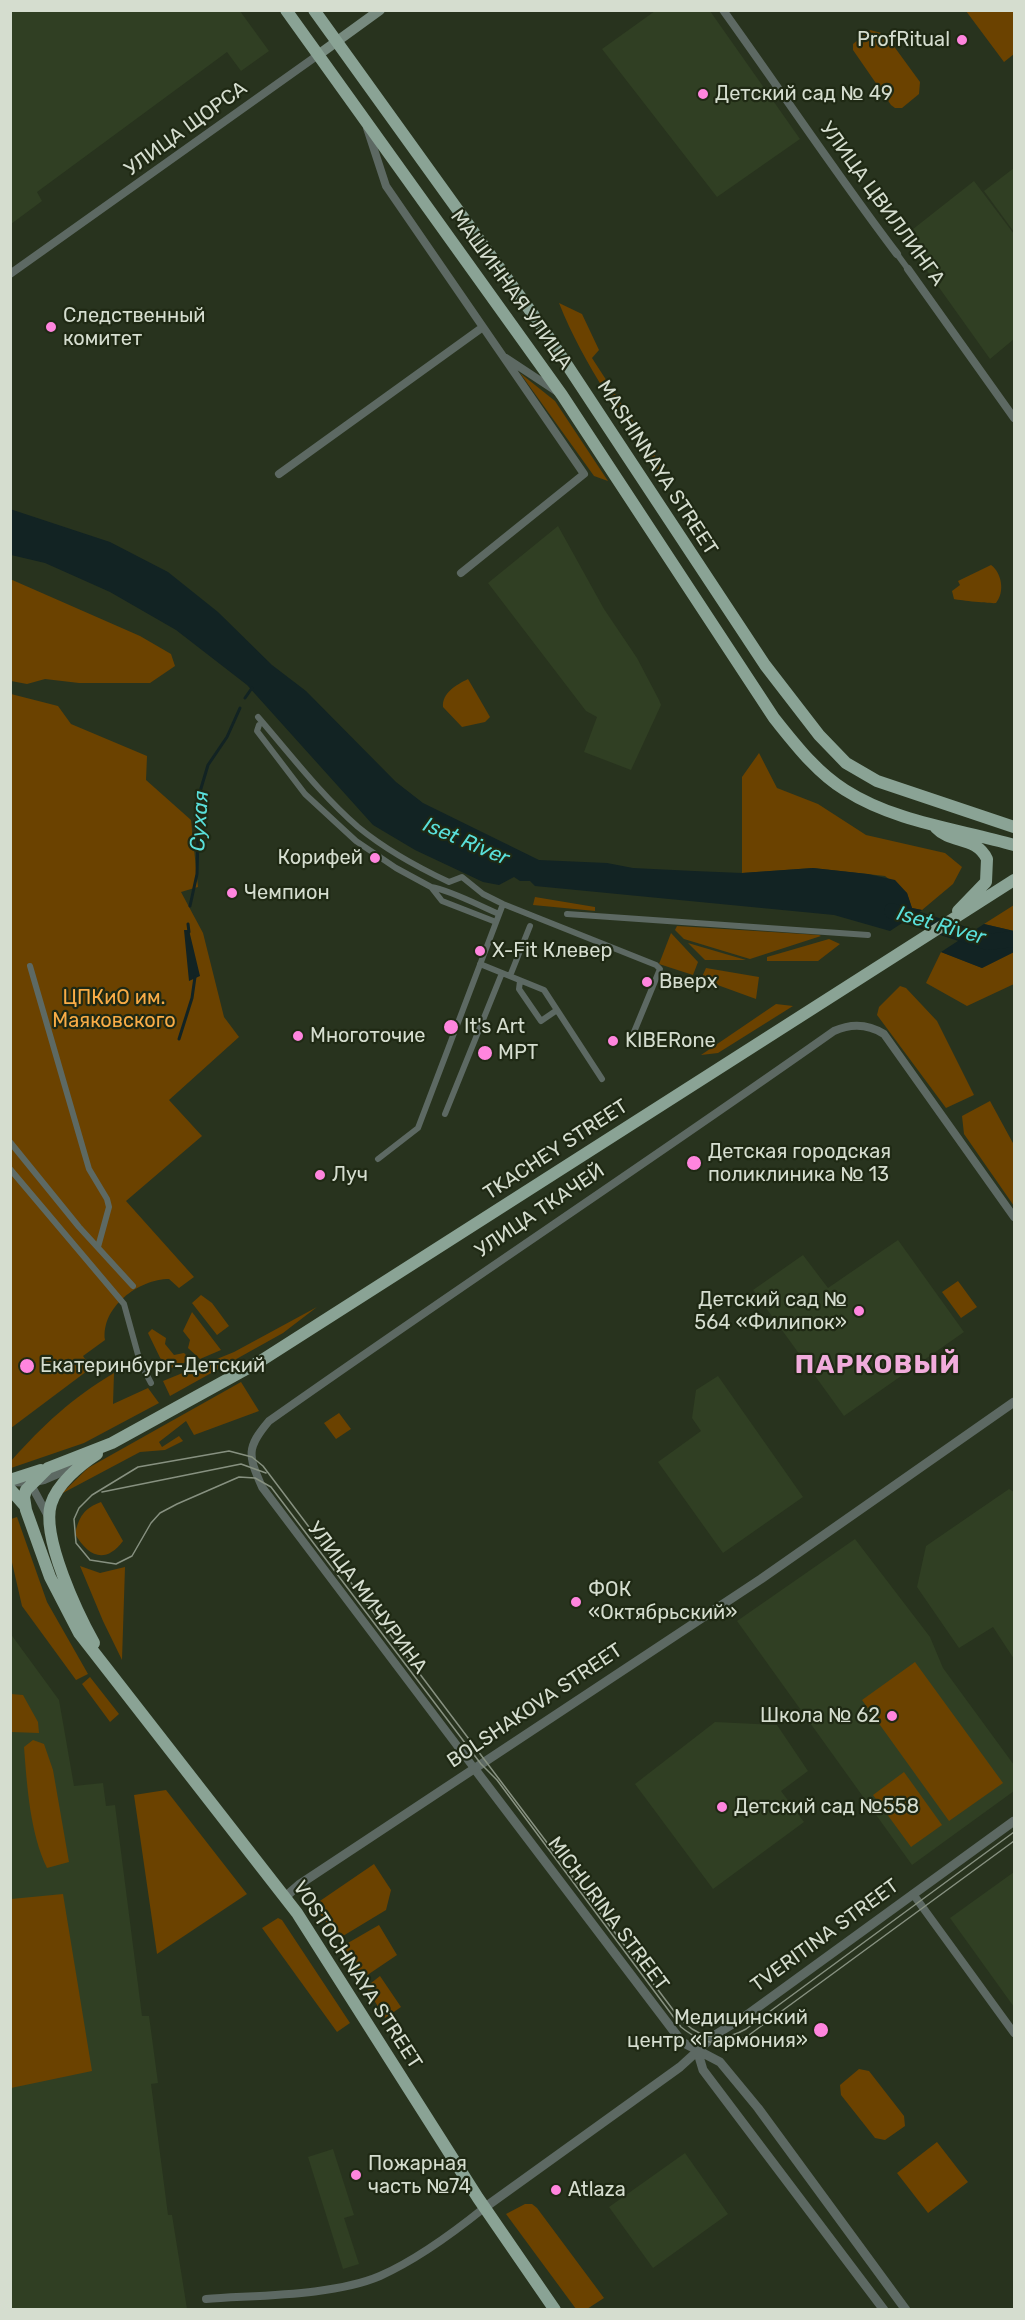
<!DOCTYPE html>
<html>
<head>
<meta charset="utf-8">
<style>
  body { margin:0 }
  #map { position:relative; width:1025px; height:2320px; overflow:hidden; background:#28331e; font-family:Rubik,sans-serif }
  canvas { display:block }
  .frame { position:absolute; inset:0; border:12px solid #d5ddcf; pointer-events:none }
</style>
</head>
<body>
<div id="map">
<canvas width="1025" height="2320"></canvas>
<div class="frame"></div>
</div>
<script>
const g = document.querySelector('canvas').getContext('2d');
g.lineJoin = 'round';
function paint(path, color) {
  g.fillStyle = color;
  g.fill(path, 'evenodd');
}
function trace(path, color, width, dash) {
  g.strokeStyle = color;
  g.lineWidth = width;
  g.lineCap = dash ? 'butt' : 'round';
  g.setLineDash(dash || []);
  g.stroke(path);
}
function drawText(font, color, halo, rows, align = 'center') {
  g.font = font + ' Rubik,sans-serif';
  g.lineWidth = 4.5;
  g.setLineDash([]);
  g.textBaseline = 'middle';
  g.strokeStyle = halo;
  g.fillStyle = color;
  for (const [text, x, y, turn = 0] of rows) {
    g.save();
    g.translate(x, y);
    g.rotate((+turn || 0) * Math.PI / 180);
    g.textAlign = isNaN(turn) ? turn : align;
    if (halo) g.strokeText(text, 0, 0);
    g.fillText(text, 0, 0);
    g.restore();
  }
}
paint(new Path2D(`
  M11,10L240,11L269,51L241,71L227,52L37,192L42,201L11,224Z
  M655,11H710L800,139L717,197L602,49Z
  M1014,168V232L984,191Z
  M974,181L1014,234V339L990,359L903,237Z
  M558,526L604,609L637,658L659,700L661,705L631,770L584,752L597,717L586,711L488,583Z
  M898,1240L964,1332L844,1416L753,1290L803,1255L828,1288Z
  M718,1376L803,1497L723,1553L658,1462L701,1431L692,1418L696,1390Z
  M1009,1489L1014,1492V1659L993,1627L959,1648L917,1587L926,1546Z
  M855,1539L930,1637L943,1668L1014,1765V1791L912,1865L737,1621Z
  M10,1633L59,1700L74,1786L103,1783L106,1806L115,1805L142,2016H149L158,2083L151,2084L168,2215H172L187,2309H11Z
  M715,1722L777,1725L808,1771L781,1791L804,1822L713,1889L635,1784Z
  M1014,1872V2007L950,1918Z
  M333,2149L354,2215L344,2218L359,2264L343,2269L308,2157Z
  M685,2153L728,2214L653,2268L609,2207Z`), '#303f23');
paint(new Path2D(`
  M966,11H1013L1014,54L1004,62Z
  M870,30L885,34L920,82L919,94L902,108H895L891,105L853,50V44Z
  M559,303L582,314L599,350L592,358L667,474L662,476C624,420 584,366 559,303Z
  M520,373L555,401L608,481L594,476Z
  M991,565C1002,573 1005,592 996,603C993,604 957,600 954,599L952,591L960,585L958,581Z
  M10,579L140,636L171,654L175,666L150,683H79L45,679L27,684L11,681Z
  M468,679L490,717L485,722L462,727L443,707C442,693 456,685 468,679Z
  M11,694L58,706L71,724L147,756L146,780L191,820L198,887L181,892L203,933L224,1017L239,1037L169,1100L202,1136L126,1201L194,1277L179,1288L169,1279C139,1279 101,1307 105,1340L83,1356L91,1368L11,1428Z
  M759,753L777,788L818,804L866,835L945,853L962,867L953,884L922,910L912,908L907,893L885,876L813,868L742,873V777Z
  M535,897L595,907V911L533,905Z
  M1014,905V931L984,924Z
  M677,926L819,935L821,936L750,959L684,939L675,930Z
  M671,933L698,962L693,975L659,964Z
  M829,939L840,944L818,961H767V957Z
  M688,943L746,960H705Z
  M941,952L982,968L1014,952V984L967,1006L926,983Z
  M706,968L759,977L756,999L701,979Z
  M900,986L906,988L937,1021L974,1095L946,1108L877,1015L879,1007Z
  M776,1004L793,1006L718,1053L701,1055Z
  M990,1101L1014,1145V1206L964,1134L962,1116Z
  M958,1281L977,1307L961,1318L942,1292Z
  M201,1295L212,1303L229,1326L217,1335L192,1303Z
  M317,1307L283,1333L170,1396L163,1381L234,1352Z
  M192,1312L221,1350L200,1359L188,1348L190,1340L183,1331Z
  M152,1329L166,1338L165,1344L174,1355L184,1353L191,1360L166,1370L148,1333Z
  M114,1373L113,1404L148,1388L159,1403L84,1443L11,1468V1461C43,1425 72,1398 114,1373Z
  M241,1382L259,1411L194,1435L186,1421L159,1442L162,1447L179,1436L183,1441L165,1450L140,1452L61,1494L88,1468Z
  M339,1413L351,1429L336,1439L324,1423Z
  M101,1502L123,1541C105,1565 88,1556 75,1534C79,1517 84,1508 101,1502Z
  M17,1517L47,1602L88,1674L76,1680L22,1606L11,1558V1519Z
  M80,1566L100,1573L125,1567L122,1660L103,1621Z
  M915,1662L1003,1783L949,1821L862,1700Z
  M90,1677L119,1714L110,1722L82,1684Z
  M11,1694L23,1695L38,1722L39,1733L11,1732Z
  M33,1740L44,1744L53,1770L69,1862L47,1868C30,1833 27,1786 24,1747Z
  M904,1772L942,1825L911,1847L873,1795Z
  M166,1790L247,1894L157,1954L134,1795Z
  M374,1864L391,1890L386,1910L338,1939L314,1905Z
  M63,1894L92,2071L11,2088V1899Z
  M278,1918L282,1920L350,2023L337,2032L262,1928Z
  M379,1925L397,1955L363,1978L341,1947Z
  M380,1976L401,2007L385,2018L366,1987Z
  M859,2069L869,2071L904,2116L905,2126L885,2140L875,2138L841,2095L840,2085Z
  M937,2142L968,2182L928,2213L897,2173Z
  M525,2204H532L537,2208L604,2298L587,2309H576L506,2214Z`), '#6b4200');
paint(new Path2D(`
  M10,509L110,542L168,572L218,612L272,665L306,691L396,782L423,803L539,860L607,863L633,868L694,871L742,873L813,868L868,874L895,880L907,893L912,908L922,910L890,931L834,915L535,886L530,881H520L514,877L499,885L483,882L415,850L373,825L247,685L176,630L110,592L45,563L11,555Z
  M984,924L1014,931V952L982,968L941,952Z
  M184,930H189L200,976L189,981Z`), '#122323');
trace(new Path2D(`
  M245,698L252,688
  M190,906L197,874L199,795L208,765L227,737L240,708
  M188,924L189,932
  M179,1039L192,998L195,977`), '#122323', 3);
trace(new Path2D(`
  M892,911L987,942L1014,939`), '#122323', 16);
trace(new Path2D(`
  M897,254L908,269
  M258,717C290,754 321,795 358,827C386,850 417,867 449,882L462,877L483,894L503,904L656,965L660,969L634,1032
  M259,725L257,731L305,794L356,841L396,868L431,887L442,901L496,922
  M431,887C450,890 480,906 499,914
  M567,914L868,935
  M480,964L544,990L602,1079
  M30,966L89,1169L107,1199L109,1207L98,1247
  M510,976L530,926
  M520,981L519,989L541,1021L557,1010
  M445,1114L502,973
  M10,1142L79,1227L133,1286
  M378,1159L418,1128L503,904
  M10,1169L124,1304L140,1362L151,1383`), '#5d6963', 6);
trace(new Path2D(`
  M723,10C782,92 837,175 897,254
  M367,128L386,186L584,474L461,573
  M908,269L1014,418
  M10,274L318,55
  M506,358L556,391
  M279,474L483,327
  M12,1482L30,1483L44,1480L72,1468
  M30,1483L48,1516
  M474,1768L262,1487C248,1455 246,1448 269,1421C456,1289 647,1163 834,1031C852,1023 868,1024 884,1034L1014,1217
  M913,1894L1014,2033
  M206,2299C258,2295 333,2296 380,2276C416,2260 453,2233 484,2208`), '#5d6963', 8);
trace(new Path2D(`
  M474,1768L682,2042L720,2062L758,2108L906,2310
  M284,1898L300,1884L761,1579L1014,1402
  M698,2053L703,2070L884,2310
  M484,2208L680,2067L715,2035L747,2015L1014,1821`), '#5d6963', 9);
trace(new Path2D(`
  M318,55L380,10`), '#778a7f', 10);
trace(new Path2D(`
  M286,10L562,395L774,718C795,744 816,772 845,790C895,822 958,829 1014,845
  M314,10L542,327L765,665L819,735L846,763L877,781L1014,827
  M936,828C951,844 976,836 987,859L986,882L958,911
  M10,1480L41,1470
  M10,1489L25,1506
  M94,1643C78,1614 41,1537 51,1504C57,1484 80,1465 97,1454
  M555,2310L478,2198L297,1913L79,1633L50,1577L26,1510L24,1497L26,1490L48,1468L112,1443L259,1362L1014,880`), '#8aa395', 12);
trace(new Path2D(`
  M102,1492L241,1464L266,1473
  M1014,1832L746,2029C720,2044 696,2038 677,2015L263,1466L252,1457L229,1451L138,1467L92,1495L79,1508L74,1519L76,1543L90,1560L116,1564L132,1556L151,1523L160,1513L177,1504L239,1477L255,1478L271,1487L481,1764L497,1780L681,2027C703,2045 725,2049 749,2035L1014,1841`), '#879180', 1.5);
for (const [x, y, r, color] of [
  [962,40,6,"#ff85de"],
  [703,94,6,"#ff85de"],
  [51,327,6,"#ff85de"],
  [375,858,6,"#ff85de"],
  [232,893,6,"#ff85de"],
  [480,951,6,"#ff85de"],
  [647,982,6,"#ff85de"],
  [451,1027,8,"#ff85de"],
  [298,1036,6,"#ff85de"],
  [613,1041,6,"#ff85de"],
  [485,1053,8,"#ff85de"],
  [694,1163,8,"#ff85de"],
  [320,1175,6,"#ff85de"],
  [859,1311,6,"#ff85de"],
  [27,1366,8,"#ff85de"],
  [576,1602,6,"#ff85de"],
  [892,1716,6,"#ff85de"],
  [722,1807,6,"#ff85de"],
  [821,2030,8,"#ff85de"],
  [356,2175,6,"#ff85de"],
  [556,2190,6,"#ff85de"]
]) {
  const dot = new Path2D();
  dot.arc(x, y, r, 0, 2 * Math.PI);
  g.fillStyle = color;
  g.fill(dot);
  trace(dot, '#1f2914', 2);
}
drawText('20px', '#d5ddcf', '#1f2914', [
  ["ProfRitual",950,40,"right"],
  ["Детский сад № 49",715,94],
  ["Следственный",63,316],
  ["комитет",63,339],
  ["Корифей",363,858,"right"],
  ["Чемпион",244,893],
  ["X-Fit Клевер",492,951],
  ["Вверх",659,982],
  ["It's Art",464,1027],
  ["Многоточие",310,1036],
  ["KIBERone",625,1041],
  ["МРТ",498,1053],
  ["Детская городская",708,1152],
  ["поликлиника № 13",708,1175],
  ["Луч",332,1175],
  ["Детский сад №",847,1300,"right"],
  ["564 «Филипок»",847,1323,"right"],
  ["Екатеринбург-Детский",40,1366],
  ["ФОК",588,1590],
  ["«Октябрьский»",588,1613],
  ["Школа № 62",880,1716,"right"],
  ["Детский сад №558",734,1807],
  ["Медицинский",808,2018,"right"],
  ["центр «Гармония»",808,2041,"right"],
  ["Пожарная",368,2164],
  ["часть №74",368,2187],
  ["Atlaza",568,2190]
], 'left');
drawText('20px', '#d5ddcf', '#1f2914', [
  ["УЛИЦА ЩОРСА",186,129,-36],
  ["УЛИЦА ЦВИЛЛИНГА",882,204,54],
  ["МАШИННАЯ УЛИЦА",511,290,54],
  ["MASHINNAYA STREET",657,468,57],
  ["TKACHEY STREET",556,1150,-33],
  ["УЛИЦА ТКАЧЕЙ",540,1211,-34],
  ["УЛИЦА МИЧУРИНА",367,1598,53],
  ["BOLSHAKOVA STREET",535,1706,-34],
  ["MICHURINA STREET",608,1914,53],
  ["TVERITINA STREET",825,1936,-36],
  ["VOSTOCHNAYA STREET",357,1975,57]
]);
drawText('20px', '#f9ac46', '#1f2914', [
  ["ЦПКиО им.",114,998],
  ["Маяковского",114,1021]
]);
drawText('italic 21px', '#59dfda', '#1f2914', [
  ["Сухая",200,821,-86],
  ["Iset River",466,842,23],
  ["Iset River",941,926,16]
]);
g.letterSpacing = '1.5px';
drawText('bold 26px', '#f1acdc', '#1f2914', [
  ["ПАРКОВЫЙ",878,1365]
]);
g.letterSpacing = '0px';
</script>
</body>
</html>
